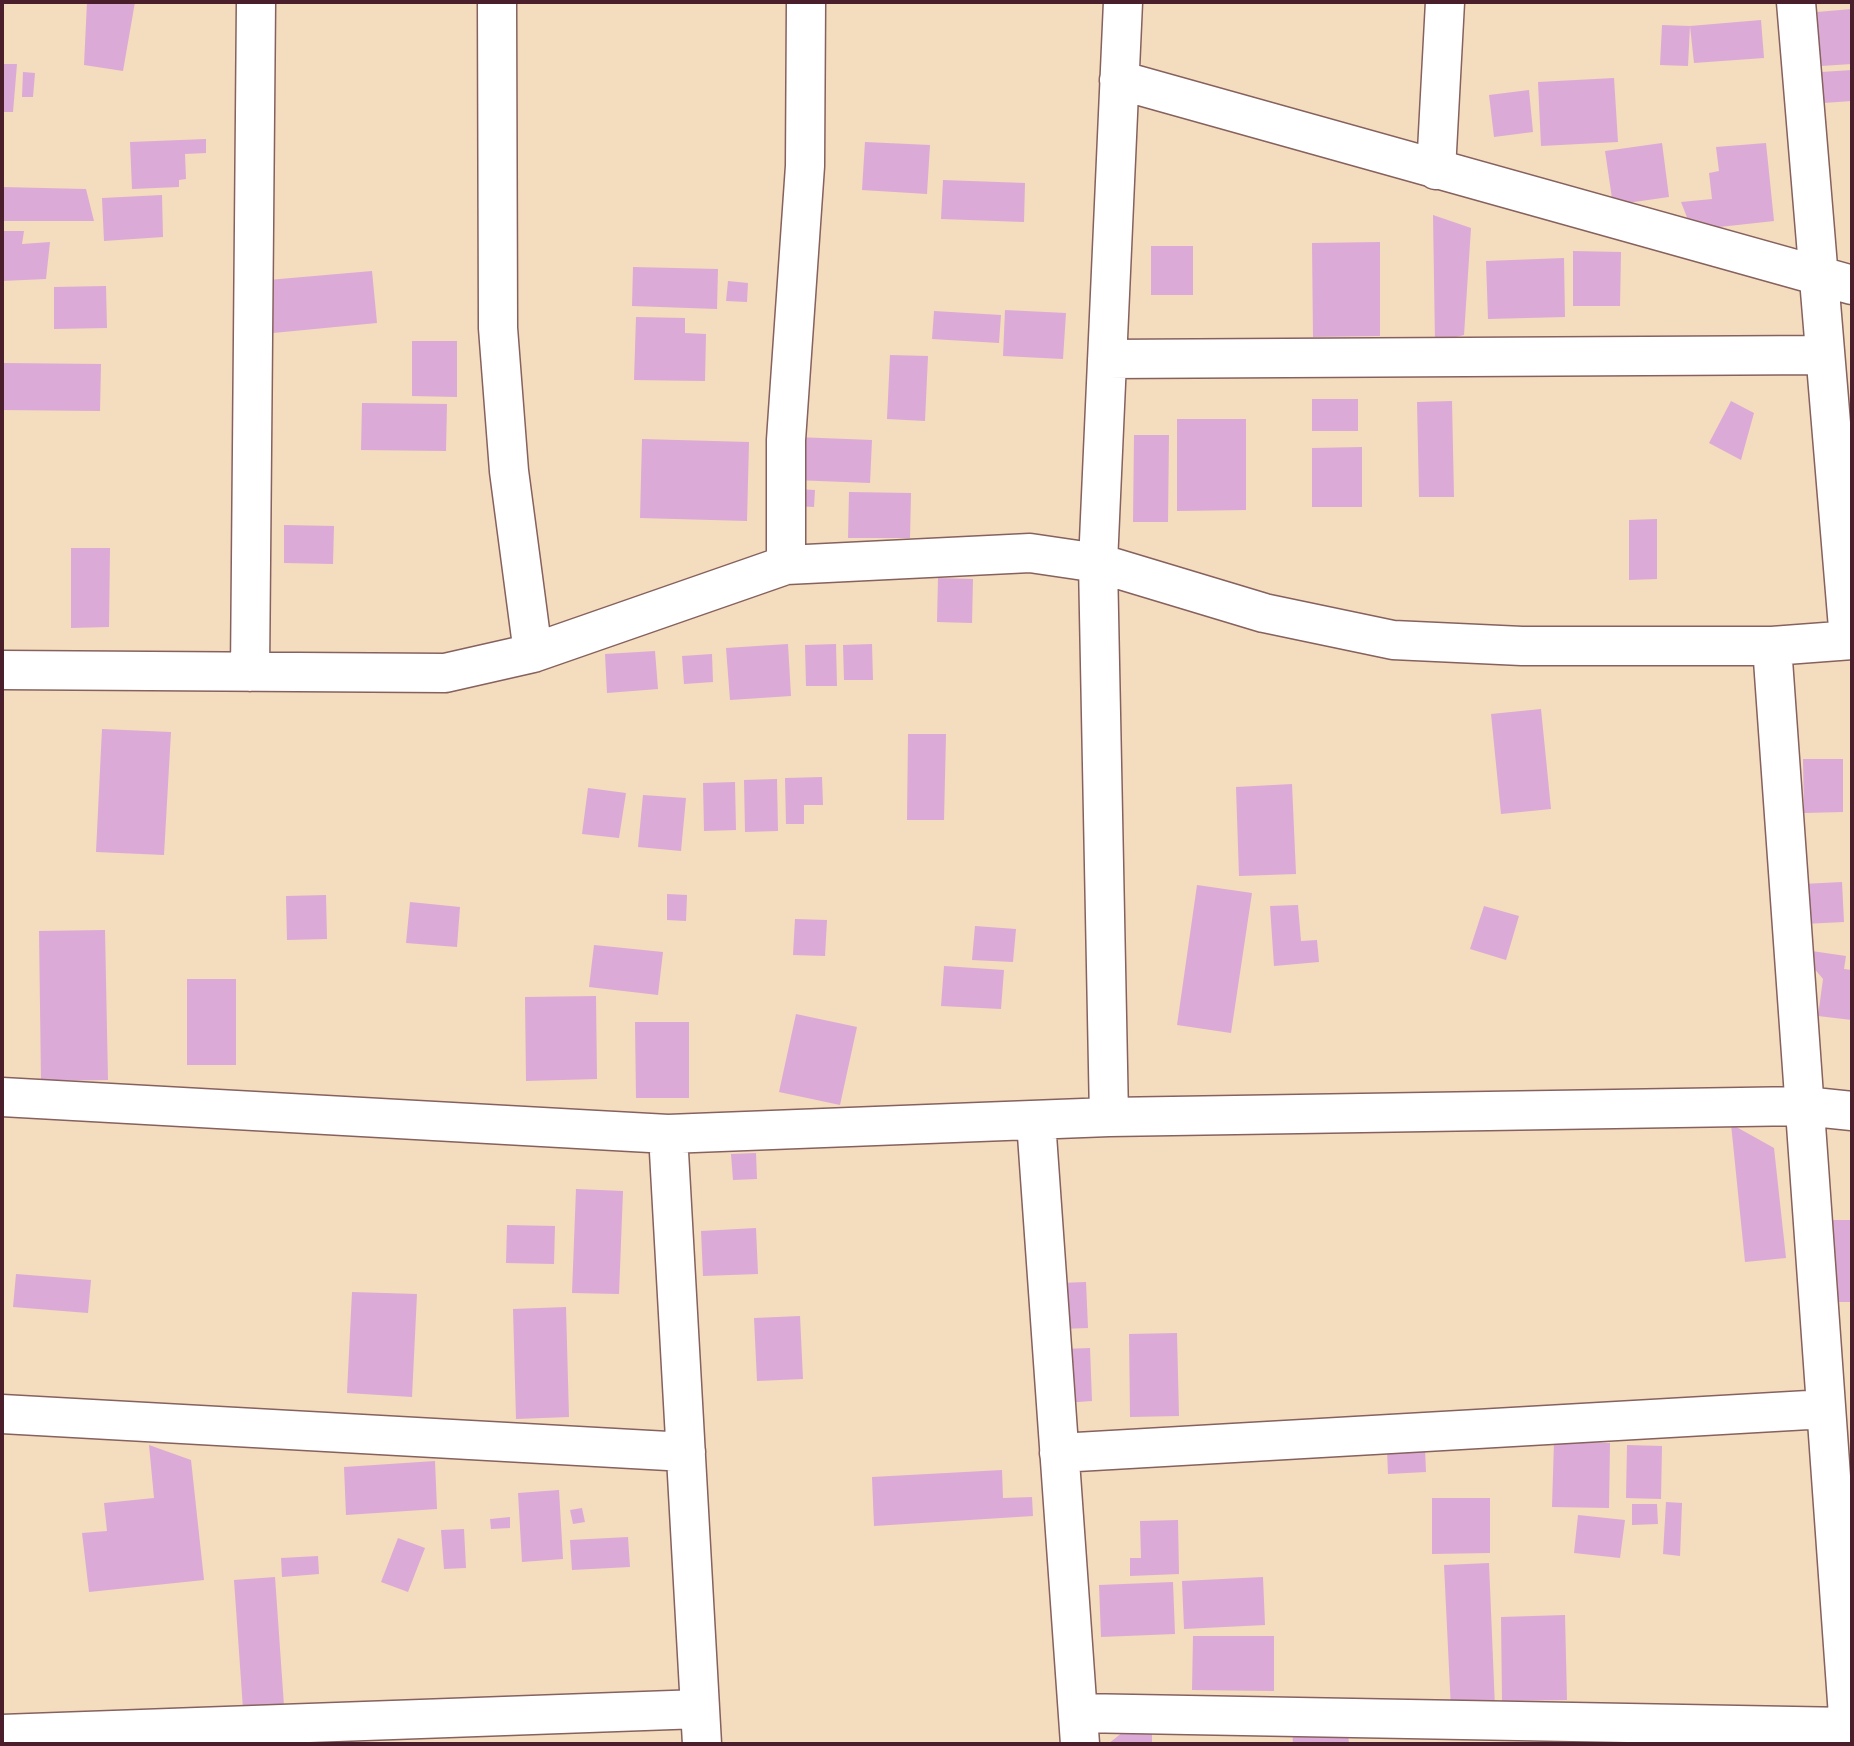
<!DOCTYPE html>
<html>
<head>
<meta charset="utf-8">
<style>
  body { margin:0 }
  #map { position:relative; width:1854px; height:1746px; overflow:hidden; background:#f4dcbe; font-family:Itim,sans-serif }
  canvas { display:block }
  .frame { position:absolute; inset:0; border:4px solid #4a1f2b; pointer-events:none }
</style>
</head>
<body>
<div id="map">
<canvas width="1854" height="1746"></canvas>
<div class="frame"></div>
</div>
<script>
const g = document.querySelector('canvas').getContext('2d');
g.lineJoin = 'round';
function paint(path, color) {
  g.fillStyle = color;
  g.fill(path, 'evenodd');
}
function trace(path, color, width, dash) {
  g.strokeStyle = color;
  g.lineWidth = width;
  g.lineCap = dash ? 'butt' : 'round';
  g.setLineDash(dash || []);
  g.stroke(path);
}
paint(new Path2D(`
  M87,2H135L123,71L84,65Z
  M1852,9V64L1821,66L1817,12Z
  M1761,20L1764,58L1694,63L1690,26Z
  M1662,25L1690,26L1688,66L1660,65Z
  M2,64H17L13,112H2Z
  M1852,70V101L1823,103L1821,72Z
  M23,72L35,73L33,97H22Z
  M1614,78L1618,142L1541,146L1538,82Z
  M1529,90L1533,132L1494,137L1489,95Z
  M206,139V153L185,154L186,179L179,180V187L132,189L130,142Z
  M865,142L930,145L927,194L862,190Z
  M1662,143L1669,197L1613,205L1605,151Z
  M1766,143L1774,221L1692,230L1681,202L1712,199L1709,173L1719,171L1716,147Z
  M943,180L1025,183L1024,222L941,219Z
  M2,187L86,189L94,221H2Z
  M162,195L163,237L104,241L102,198Z
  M1433,215L1471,228L1464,335L1435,342Z
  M2,231H24L22,244L50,242L46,279L2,281Z
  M1380,242V336L1313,337L1312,243Z
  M1151,246H1193V295H1151Z
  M1573,251L1621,252L1620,306H1573Z
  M1564,258L1565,317L1488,319L1486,261Z
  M633,267L718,269L717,309L632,306Z
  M372,271L377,323L273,333L268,280Z
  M728,281L748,283L747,302L726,301Z
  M106,286L107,328L54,329V287Z
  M1005,310L1066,313L1063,359L1003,356Z
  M934,311L1001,315L999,343L932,339Z
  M636,317L685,318V333L706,334L705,381L634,380Z
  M412,341H457V397L412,396Z
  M890,355L928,356L925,421L887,419Z
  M3,363L101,364L100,411L2,410Z
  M1312,399H1358V431H1312Z
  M1452,401L1454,497H1419L1417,402Z
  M1731,401L1754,413L1741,460L1709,443Z
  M362,403L447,404L446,451L361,450Z
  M1177,419H1246V510L1177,511Z
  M1134,435H1169L1168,522H1133Z
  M796,437L872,440L870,483L794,480Z
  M642,439L749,442L747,521L640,518Z
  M1362,447V507H1312V448Z
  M796,489L815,490L814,507L795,506Z
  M849,492L911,493L910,538H848Z
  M1657,519V579L1629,580V520Z
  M284,525L334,526L333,564L284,563Z
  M71,548H110L109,627L71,628Z
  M938,578L973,579L972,623L937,622Z
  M788,644L791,696L730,700L726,648Z
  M836,644L837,686H806L805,645Z
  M872,644L873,680H844L843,645Z
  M655,651L658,689L607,693L605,654Z
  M712,654L713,682L684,684L682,656Z
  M1541,709L1551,809L1501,814L1491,714Z
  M102,729L171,732L164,855L96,852Z
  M908,734H946L944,820H907Z
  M1803,759H1843V812L1804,813Z
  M822,777L823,805H804V824H786L785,778Z
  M777,779L778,831L745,832L744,780Z
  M735,782L736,830L704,831L703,783Z
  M1292,784L1296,874L1239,876L1236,787Z
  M588,788L626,793L619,838L582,834Z
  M643,795L686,798L681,851L638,847Z
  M1842,882L1844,922L1804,924L1802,884Z
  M1197,885L1252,893L1231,1033L1177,1025Z
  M667,894L687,895L686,921L667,920Z
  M326,895L327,939L287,940L286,896Z
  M410,902L460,907L457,947L406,943Z
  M1298,905L1301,941L1317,940L1319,962L1274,966L1270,906Z
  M1484,906L1519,916L1506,960L1470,949Z
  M795,919L827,920L825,956L793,955Z
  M975,926L1016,929L1013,962L972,960Z
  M105,930L108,1080L41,1081L39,931Z
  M594,945L663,952L658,995L589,987Z
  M1798,949L1846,956L1844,969L1852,970V1020L1818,1016L1823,979Z
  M944,966L1004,970L1001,1009L941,1006Z
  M187,979H236V1065H187Z
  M596,996L597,1079L526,1081L525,997Z
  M796,1014L857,1027L840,1105L779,1092Z
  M635,1022H689V1098H636Z
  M1731,1124L1774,1148L1786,1258L1745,1262Z
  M756,1153L757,1179L733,1180L731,1154Z
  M576,1189L623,1191L619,1294L572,1293Z
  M1830,1220H1852V1302H1832Z
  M507,1225L555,1226L554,1264L506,1263Z
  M756,1228L758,1274L703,1276L701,1231Z
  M16,1274L91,1280L88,1313L13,1307Z
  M1086,1282L1088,1328L1061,1329L1059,1283Z
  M352,1292L417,1294L412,1397L347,1393Z
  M566,1307L569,1417L516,1419L513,1309Z
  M800,1316L803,1379L757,1381L754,1318Z
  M1177,1333L1179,1416L1130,1417L1129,1334Z
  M1090,1348L1092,1401L1064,1403L1062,1349Z
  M1554,1441L1610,1443L1609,1508L1552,1507Z
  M149,1445L191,1460L204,1580L89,1592L82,1533L107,1531L104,1503L154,1498Z
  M1627,1445L1662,1446L1661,1499L1626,1498Z
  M1425,1448L1426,1472L1388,1474L1387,1450Z
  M435,1461L437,1509L346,1515L344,1467Z
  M1002,1470L1003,1498L1032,1497L1033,1516L874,1526L872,1477Z
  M559,1490L563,1559L522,1562L518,1493Z
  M1432,1498H1490V1553L1432,1554Z
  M1666,1502L1682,1503L1680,1556L1663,1554Z
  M1632,1504H1657L1658,1524L1632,1525Z
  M582,1508L585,1522L573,1524L570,1510Z
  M1578,1515L1625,1520L1620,1558L1574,1553Z
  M510,1517V1528L491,1529L490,1519Z
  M1178,1520L1179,1574L1130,1576V1558H1141L1140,1521Z
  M464,1529L466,1568L444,1569L441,1530Z
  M628,1537L630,1567L572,1570L570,1540Z
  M398,1538L425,1548L408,1592L381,1582Z
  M318,1556L319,1574L282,1577L281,1558Z
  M1489,1563L1495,1708L1451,1710L1444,1565Z
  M275,1577L284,1706L243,1709L234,1580Z
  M1263,1577L1265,1625L1184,1629L1182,1581Z
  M1173,1582L1175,1634L1101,1637L1099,1585Z
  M1565,1615L1567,1700L1502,1701L1501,1617Z
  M1193,1636H1274V1691L1192,1690Z
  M1347,1724L1349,1744H1293L1292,1728Z
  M1123,1732L1152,1734V1744H1108Z`), '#dcaad6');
const minor = new Path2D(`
  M497,2L498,328L509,471L533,653
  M1796,2L1849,640
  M1119,80L1852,285
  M1436,170L1445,2
  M1107,359L1825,355
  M786,565V440L805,166L806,2
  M1772,646L1850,1744
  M2,670L445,673L533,653L786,565L1030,553L1098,563L1264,613L1393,640L1522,646H1772L1852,640
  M250,672L256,2
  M2,1097L668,1134L1109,1117L1804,1106L1852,1111
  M1109,1117L1098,563L1123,2
  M1036,1121L1080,1744
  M668,1134L702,1744
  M2,1414L686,1452
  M1059,1453L1826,1409
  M1078,1713L1848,1727
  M2,1734L700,1709`);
trace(minor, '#86615e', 41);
trace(minor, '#fff', 38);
</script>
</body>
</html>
